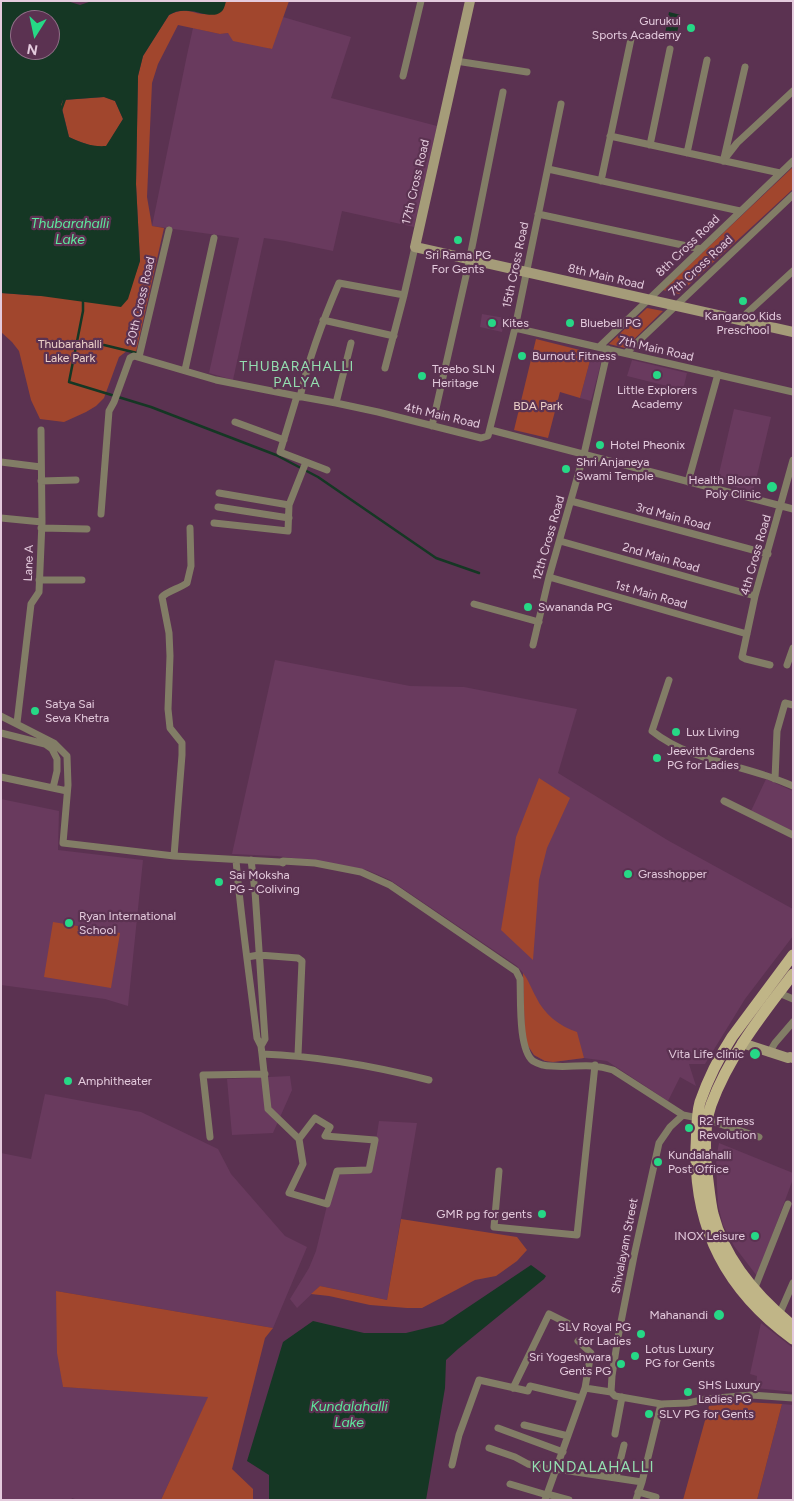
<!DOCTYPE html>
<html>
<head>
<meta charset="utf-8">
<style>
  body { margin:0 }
  #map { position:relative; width:794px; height:1501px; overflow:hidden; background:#5b3251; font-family:Figtree,sans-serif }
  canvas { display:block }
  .frame { position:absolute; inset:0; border:2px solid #e4cbdd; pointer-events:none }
  .north { position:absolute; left:10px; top:10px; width:50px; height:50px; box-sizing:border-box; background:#5b3251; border:1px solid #926f89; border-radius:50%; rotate:190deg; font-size:14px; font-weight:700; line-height:20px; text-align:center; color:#e4cbdd }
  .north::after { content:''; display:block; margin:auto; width:18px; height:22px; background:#26d886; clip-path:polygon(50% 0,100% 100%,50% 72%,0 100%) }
</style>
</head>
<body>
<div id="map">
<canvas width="794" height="1501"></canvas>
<div class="frame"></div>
<div class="north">N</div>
</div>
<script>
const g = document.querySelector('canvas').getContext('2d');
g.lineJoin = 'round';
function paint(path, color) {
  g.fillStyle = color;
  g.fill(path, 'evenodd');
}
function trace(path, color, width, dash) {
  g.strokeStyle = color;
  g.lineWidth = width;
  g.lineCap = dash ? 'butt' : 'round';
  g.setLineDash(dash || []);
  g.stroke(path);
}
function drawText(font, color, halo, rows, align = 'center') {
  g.font = font + ' Figtree,sans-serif';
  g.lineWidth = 4.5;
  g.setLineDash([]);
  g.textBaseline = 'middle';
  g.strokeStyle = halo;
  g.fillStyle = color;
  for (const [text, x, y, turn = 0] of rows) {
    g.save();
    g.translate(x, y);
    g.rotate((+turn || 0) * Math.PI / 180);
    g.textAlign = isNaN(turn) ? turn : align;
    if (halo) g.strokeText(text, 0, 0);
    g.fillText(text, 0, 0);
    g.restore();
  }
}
paint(new Path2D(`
  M283,17L351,37L331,98L437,126L414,227L342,211L333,251L285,241L264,238L233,380L209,373L239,238L152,226L187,55L193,28L220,34L228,33L271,49Z
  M482,314L505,318L502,332L480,327Z
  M592,353L603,355L591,401L580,398Z
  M632,360L687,373L683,390L627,376Z
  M734,409L771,417L753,492L717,482Z
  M275,660L410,686L464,687L577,709L558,773L669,841L793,909V936L745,999L705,1064H689L696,1086L680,1077L668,1101L607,1061L584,1058L553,1062L545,1061L534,1055L525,1042L523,973L517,966L390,880L367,870L315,861L277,856L232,854Z
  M766,779L793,791V831L751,811Z
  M1,799L59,811L58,850L143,860L128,1006L105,999L1,985Z
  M290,1076L292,1090L273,1133L232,1135L227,1079Z
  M45,1094L141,1112L218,1149L231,1174L285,1236L307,1247L273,1328L56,1291L63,1387L209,1396L161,1500H78L72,1498L71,1500H1V1153L31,1159Z
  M379,1121L417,1123L387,1300L320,1286L297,1308L290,1299L309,1268L316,1251L336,1168L372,1166Z
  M719,1143L793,1173V1179L757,1276L734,1246L723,1225L718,1205L717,1186L716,1159Z
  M761,1323L793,1348V1392L756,1388L757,1376L750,1374Z
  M782,1404L793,1405V1500H757Z`), '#693a5e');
paint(new Path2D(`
  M226,1H289L272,49L233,41L228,33L220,34L178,25L158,64L152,83L147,197L152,226L164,228L136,352L128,350L119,357L104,398L96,406L86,412L64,422L40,419L31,400L19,351L12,342L1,332V293L41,296L134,278L140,261L136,184L138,76L143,56L169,15C188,5 194,16 210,14C214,14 219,12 222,11Z
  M104,97L115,101L123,119L106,147C92,147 82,143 69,137L61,104L64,100Z
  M793,167V189L679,294L663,290Z
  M647,308L663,311L625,348L609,344Z
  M536,339L592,353L580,398L560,392L548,438L514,430Z
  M539,778L570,798L547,848L539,880L533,960L501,930L516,837Z
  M53,922L120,933L111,988L44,977Z
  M523,973C529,981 531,988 536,997C544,1014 559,1026 577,1032L584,1058L553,1062L545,1061L534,1055L525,1041Z
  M401,1219L517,1237L527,1250L517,1261L496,1276L475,1280L422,1308H407L370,1305L329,1296L311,1294L320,1286L387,1300Z
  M56,1291L273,1328L265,1338L232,1469L253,1489V1500H161L208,1397L63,1387L57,1353Z
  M744,1402L782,1404L757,1500H683L709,1406Z`), '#a1462d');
paint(new Path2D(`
  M1,1H67L80,5L92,1H226C225,5 224,10 221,12C213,19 198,11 189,11C181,10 175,11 169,15L143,56L138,76L136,184L140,261L128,299L121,307L41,296L1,293ZM20,20H50V50H20ZM104,97L115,101L123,119L106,146C92,147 82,143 69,137L61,105L63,100Z
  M669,12L681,15L676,37L665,34Z
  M531,1265L546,1276L544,1279L458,1349L446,1360L445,1388L426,1500H269V1475L247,1461L283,1342L313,1321L364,1333H406L443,1324Z`), '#153724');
trace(new Path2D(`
  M61,110L66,96
  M83,301V311L69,382L151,407L276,455L318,477L436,558L479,573
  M104,345L137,353`), '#153724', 2.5);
trace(new Path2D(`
  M456,61L527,72
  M403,76L421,1
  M610,136L780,173
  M650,145L670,49
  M687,153L707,60
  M724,158L745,67
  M723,161L737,143L793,91
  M548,169L740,211
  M601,181L631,39
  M538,214L701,249
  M323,320L394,336
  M744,321L747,313L793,271
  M515,328L793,392
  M599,347L793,161
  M626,353L793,195
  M139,357L169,230
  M385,368L404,295L415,247
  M185,370L214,238
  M297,396L280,452L327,470
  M300,397C309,357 323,320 339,283L404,295
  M336,403L351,343
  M235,422L284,440
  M432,426L468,267L503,92
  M491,430L793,509
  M1,462L41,467
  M41,481L76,480
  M688,482L718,374
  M219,493L289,505
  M571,501L768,554
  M218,507L289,518
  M101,514L109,411L114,402L130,358L134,356L216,380L297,396L336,403L378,412L481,438L488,436L515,328L561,104
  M1,518L42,522
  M214,523L288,531L289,505L306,462
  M41,528L87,529
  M560,541L755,596
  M549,577L747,634
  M39,580H82
  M474,604L539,622
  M533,645L549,577L584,454L608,349
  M770,665L746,659L742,657L755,596L793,460
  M787,665L793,648
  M669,680L652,731C685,757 725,762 764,775C774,778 783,782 793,786
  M1,716L54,743L67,756L68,785L63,843L174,856L280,862L283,863
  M17,723L31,604L39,592L42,522L41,430
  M1,733L45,744L52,749L57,759V771L53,788
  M1,777L67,791
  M775,779L777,731L785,703L793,705
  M724,801L793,835
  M174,856L182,755V743L170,728L168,709L170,656L169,633L162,597C166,592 180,588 187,583L191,566L190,528
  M236,860C241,920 250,979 257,1038L261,1046L262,1054C319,1056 374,1066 429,1080
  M251,860L255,891L265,1039L261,1046
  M280,862L283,861L315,863L361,872L390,885L516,971L520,979C521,998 518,1049 533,1061C538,1064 546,1066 552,1066C576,1068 588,1062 613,1070L683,1115L708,1120L759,1137
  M247,957L259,955L298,958L302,961L298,1055
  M779,993L793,999
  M769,1053L775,1043L793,1022
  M262,1054L268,1109L299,1139L315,1118L330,1127L325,1136L375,1140L369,1170L337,1171L327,1204L289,1193L303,1164L299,1139
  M210,1137L203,1075L265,1074
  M499,1171L494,1227L577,1235L595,1065
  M754,1290L788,1204
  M779,1315L793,1283
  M513,1388L549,1314L571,1325
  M585,1388L611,1392L615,1396L661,1404L688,1403L706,1399L751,1395L793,1398
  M611,1392L612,1376L618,1337L634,1256L659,1143L670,1127L683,1115
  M524,1425L568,1436
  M498,1428L563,1452
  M615,1434L622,1397
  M489,1448L515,1457L528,1464L556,1471
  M452,1465L459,1435L479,1380L528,1391L530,1386L581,1398
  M556,1469L642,1482
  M616,1478L624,1445
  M510,1484L547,1495
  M638,1492L656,1497
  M547,1494L569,1500
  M545,1500L585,1388L591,1353L578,1341
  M636,1500L642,1482L661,1404`), '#827d66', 7);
trace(new Path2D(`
  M470,1L415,247L793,332
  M742,1043L788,1058L790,1057L793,1058`), '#a59c79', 10);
trace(new Path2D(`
  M793,955L732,1037C719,1057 708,1079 700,1102C696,1116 697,1133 696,1147C694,1229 727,1291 793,1339
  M793,974C761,1016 729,1056 711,1105C704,1125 705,1153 707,1173C709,1187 710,1201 713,1214C725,1260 757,1297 793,1326`), '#c0b587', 11);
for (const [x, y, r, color] of [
  [691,28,5,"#26d886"],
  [458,240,5,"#26d886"],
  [743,301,5,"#26d886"],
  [492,323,5,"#26d886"],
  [570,323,5,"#26d886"],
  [522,356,5,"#26d886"],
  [657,375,5,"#26d886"],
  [422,376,5,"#26d886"],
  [600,445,5,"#26d886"],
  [566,469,5,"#26d886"],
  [772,487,6,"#26d886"],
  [528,607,5,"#26d886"],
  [35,711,5,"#26d886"],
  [676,732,5,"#26d886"],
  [657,758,5,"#26d886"],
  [628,874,5,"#26d886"],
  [219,882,5,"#26d886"],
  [69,923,5,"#26d886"],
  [755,1054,6,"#26d886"],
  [68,1081,5,"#26d886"],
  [689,1128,5,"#26d886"],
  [658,1162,5,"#26d886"],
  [542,1214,5,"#26d886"],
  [755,1236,5,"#26d886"],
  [719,1315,6,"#26d886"],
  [641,1334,5,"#26d886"],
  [635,1356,5,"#26d886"],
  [621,1364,5,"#26d886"],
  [688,1392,5,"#26d886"],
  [649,1414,5,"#26d886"]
]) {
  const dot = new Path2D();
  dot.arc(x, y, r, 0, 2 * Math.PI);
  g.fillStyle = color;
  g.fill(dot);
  trace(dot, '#5b3251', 2);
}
drawText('12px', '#e4cbdd', '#5b3251', [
  ["Gurukul",681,21,"right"],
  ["Sports Academy",681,35,"right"],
  ["Sri Rama PG",458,255,"center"],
  ["For Gents",458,269,"center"],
  ["Kangaroo Kids",743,316,"center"],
  ["Preschool",743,330,"center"],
  ["Kites",502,323],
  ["Bluebell PG",580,323],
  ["Burnout Fitness",532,356],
  ["Treebo SLN",432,369],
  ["Heritage",432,383],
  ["Little Explorers",657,390,"center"],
  ["Academy",657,404,"center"],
  ["Hotel Pheonix",610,445],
  ["Shri Anjaneya",576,462],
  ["Swami Temple",576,476],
  ["Health Bloom",761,480,"right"],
  ["Poly Clinic",761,494,"right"],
  ["Swananda PG",538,607],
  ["Satya Sai",45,704],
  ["Seva Khetra",45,718],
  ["Lux Living",686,732],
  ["Jeevith Gardens",667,751],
  ["PG for Ladies",667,765],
  ["Grasshopper",638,874],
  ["Sai Moksha",229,875],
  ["PG - Coliving",229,889],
  ["Ryan International",79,916],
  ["School",79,930],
  ["Vita Life clinic",744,1054,"right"],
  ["Amphitheater",78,1081],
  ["R2 Fitness",699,1121],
  ["Revolution",699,1135],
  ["Kundalahalli",668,1155],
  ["Post Office",668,1169],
  ["GMR pg for gents",532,1214,"right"],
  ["INOX Leisure",745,1236,"right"],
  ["Mahanandi",708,1315,"right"],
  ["SLV Royal PG",631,1327,"right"],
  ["for Ladies",631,1341,"right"],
  ["Lotus Luxury",645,1349],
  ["PG for Gents",645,1363],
  ["Sri Yogeshwara",611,1357,"right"],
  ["Gents PG",611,1371,"right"],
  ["SHS Luxury",698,1385],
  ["Ladies PG",698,1399],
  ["SLV PG for Gents",659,1414]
], 'left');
drawText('12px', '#e4cbdd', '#5b3251', [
  ["17th Cross Road",416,182,-77],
  ["8th Cross Road",688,246,-44],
  ["15th Cross Road",516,265,-78],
  ["7th Cross Road",701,266,-43],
  ["8th Main Road",606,277,13],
  ["20th Cross Road",141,301,-77],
  ["7th Main Road",656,349,13],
  ["4th Main Road",442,416,13],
  ["3rd Main Road",673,517,15],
  ["12th Cross Road",549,538,-74],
  ["4th Cross Road",756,555,-74],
  ["2nd Main Road",661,558,16],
  ["Lane A",29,563,-88],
  ["1st Main Road",651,595,16],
  ["Shivalayam Street",625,1246,-79]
]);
drawText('12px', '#ecd1c9', '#5b3251', [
  ["Thubarahalli",70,344],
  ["Lake Park",70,358],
  ["BDA Park",538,406]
]);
drawText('italic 14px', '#5de99d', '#5b3251', [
  ["Thubarahalli",70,224],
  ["Lake",70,240],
  ["Kundalahalli",349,1407],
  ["Lake",349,1423]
]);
g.letterSpacing = '1px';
drawText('14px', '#94dfb0', '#5b3251', [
  ["THUBARAHALLI",297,367],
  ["PALYA",297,383]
]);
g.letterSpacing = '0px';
g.letterSpacing = '1px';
drawText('15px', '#94dfb0', '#5b3251', [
  ["KUNDALAHALLI",593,1468]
]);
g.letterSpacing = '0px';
</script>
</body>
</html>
